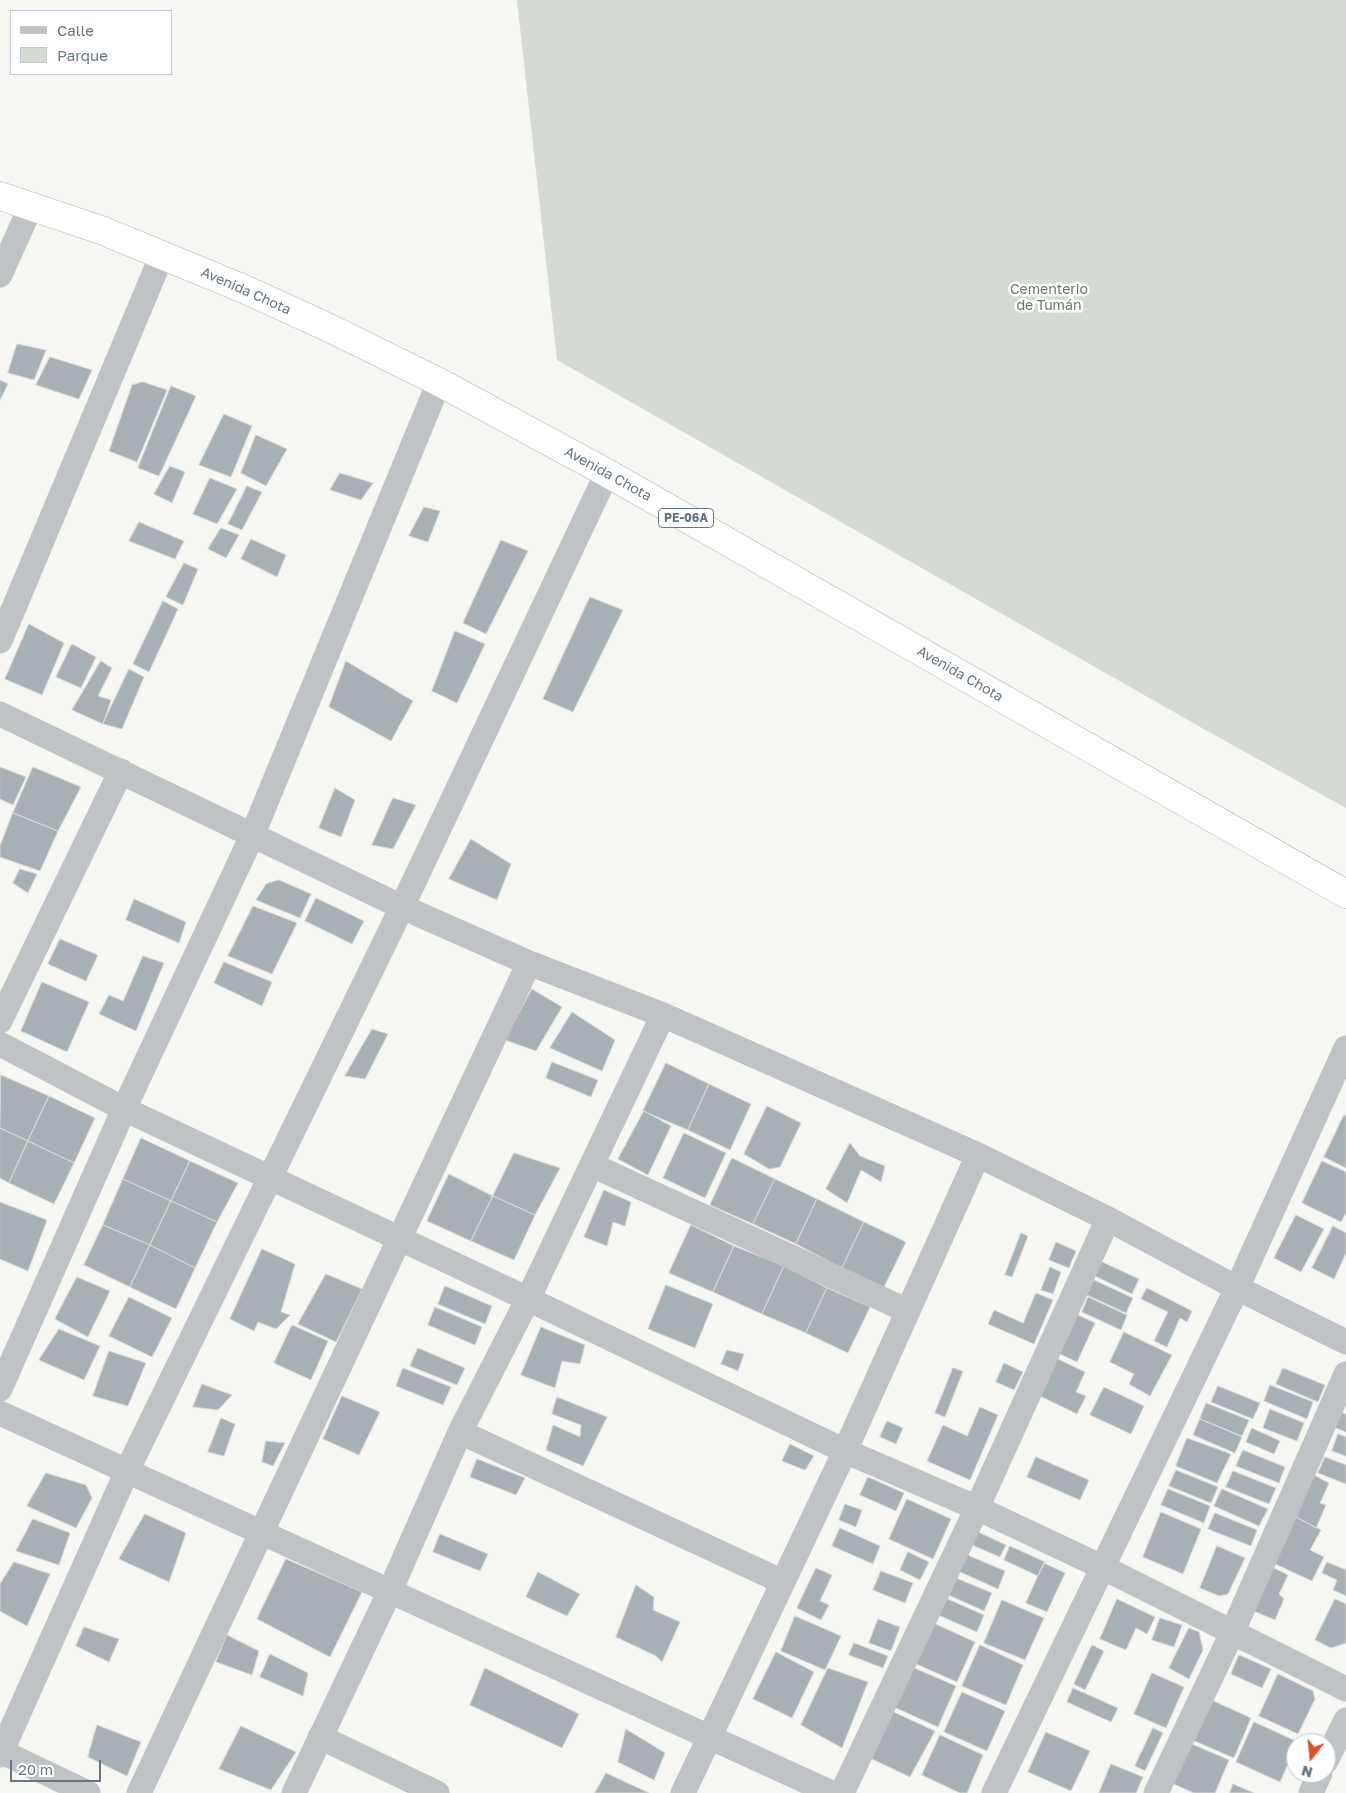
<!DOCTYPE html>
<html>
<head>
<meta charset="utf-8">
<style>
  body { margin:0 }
  #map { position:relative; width:1346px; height:1793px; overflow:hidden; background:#f6f6f2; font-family:"Golos Text",sans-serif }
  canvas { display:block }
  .legend { position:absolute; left:10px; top:10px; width:162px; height:65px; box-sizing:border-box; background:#fff; border:1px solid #c1c8cd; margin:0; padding:6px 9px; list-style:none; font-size:15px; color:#657683 }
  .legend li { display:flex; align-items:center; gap:10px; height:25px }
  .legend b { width:25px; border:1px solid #c1c8cd }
  .north { position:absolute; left:1286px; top:1733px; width:50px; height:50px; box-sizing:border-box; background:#fff; border:1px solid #c1c8cd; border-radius:50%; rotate:196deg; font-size:14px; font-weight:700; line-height:20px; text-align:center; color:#657683 }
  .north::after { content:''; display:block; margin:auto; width:18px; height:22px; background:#e24e26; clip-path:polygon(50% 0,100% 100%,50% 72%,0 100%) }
  .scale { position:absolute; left:10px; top:1760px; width:91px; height:22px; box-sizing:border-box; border:2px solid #657683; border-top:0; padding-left:6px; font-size:15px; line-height:18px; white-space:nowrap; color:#657683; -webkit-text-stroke:4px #fff; paint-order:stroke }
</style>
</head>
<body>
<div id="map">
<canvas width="1346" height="1793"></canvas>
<ul class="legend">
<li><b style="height:6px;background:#bfc3c6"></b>Calle</li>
<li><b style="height:14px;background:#d5dbd2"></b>Parque</li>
</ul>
<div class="north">N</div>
<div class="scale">20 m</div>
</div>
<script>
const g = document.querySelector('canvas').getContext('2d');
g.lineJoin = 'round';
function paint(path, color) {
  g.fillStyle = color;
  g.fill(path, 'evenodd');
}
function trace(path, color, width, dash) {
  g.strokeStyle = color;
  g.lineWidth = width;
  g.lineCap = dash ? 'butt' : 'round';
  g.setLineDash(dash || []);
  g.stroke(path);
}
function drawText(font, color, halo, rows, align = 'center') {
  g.font = font + ' "Golos Text",sans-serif';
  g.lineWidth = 5;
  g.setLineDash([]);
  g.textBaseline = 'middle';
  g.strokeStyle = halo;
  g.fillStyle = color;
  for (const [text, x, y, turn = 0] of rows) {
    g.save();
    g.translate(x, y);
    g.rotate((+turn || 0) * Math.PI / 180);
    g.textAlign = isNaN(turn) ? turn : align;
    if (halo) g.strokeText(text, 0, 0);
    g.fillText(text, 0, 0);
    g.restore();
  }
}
paint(new Path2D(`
  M517,0H1346V808L1209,732L557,360Z`), '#d5dbd2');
const building = new Path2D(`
  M17,344L46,350L34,380L8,373Z
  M50,357L92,370L79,399L36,385Z
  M0,380L8,384L0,400Z
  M143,382L167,390L137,462L109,451L132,385Z
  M171,386L196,396L159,476L138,468Z
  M224,414L252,426L231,477L199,465Z
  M256,435L287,449L266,486L241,473Z
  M170,466L185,472L172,503L154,494Z
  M340,473L373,483L361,500L330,490Z
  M210,478L237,489L217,524L193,514Z
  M247,486L262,492L242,530L228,524Z
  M424,507L440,511L428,542L409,536Z
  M139,522L184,541L175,559L129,541Z
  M221,528L239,535L226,558L208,549Z
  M251,539L286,555L277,577L241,559Z
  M501,540L528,551L486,634L463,623Z
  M184,563L198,569L183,605L166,597Z
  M590,597L623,610L573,712L543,699Z
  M163,601L178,609L149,672L133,664Z
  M29,624L64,643L42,695L5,679Z
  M455,631L485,644L457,703L432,691Z
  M72,644L96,657L81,688L56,677Z
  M101,661L112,668L98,696L111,700L103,724L72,710Z
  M346,661L413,701L391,741L329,707Z
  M129,669L144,677L122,729L103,724Z
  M0,767L26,777L13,805L0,799Z
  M33,767L81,787L58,831L13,813Z
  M335,788L355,800L341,837L319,828Z
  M393,798L416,805L393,849L372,845Z
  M13,813L58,831L40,871L0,857V846Z
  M471,839L511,864L497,900L449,879Z
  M20,869L37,874L28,893L13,883Z
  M279,880L311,894L300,918L256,900L266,884Z
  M316,898L364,921L352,944L305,921Z
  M134,899L186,922L179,943L126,920Z
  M253,906L297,923L272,974L228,956Z
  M60,939L98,955L86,981L48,964Z
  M143,956L164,963L136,1031L99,1014L109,995L123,1001Z
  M224,962L272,982L262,1006L214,983Z
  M42,982L89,1002L67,1052L21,1031Z
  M532,989L562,1007L536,1051L505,1040Z
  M572,1012L615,1040L602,1071L550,1048Z
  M372,1029L388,1034L365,1079L345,1076Z
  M552,1062L598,1080L591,1097L546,1078Z
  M666,1063L709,1084L688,1130L643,1111Z
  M1,1075L49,1096L28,1141L0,1128Z
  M709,1084L751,1104L730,1150L688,1130Z
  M49,1096L95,1118L74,1163L28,1141Z
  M767,1106L801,1123L780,1167L769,1169L744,1154Z
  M644,1111L671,1126L648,1175L618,1159Z
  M1344,1115L1346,1116V1168L1324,1157Z
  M0,1128L28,1141L9,1183L0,1178Z
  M684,1133L726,1153L705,1198L663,1178Z
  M141,1138L190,1161L171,1201L123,1179Z
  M28,1141L74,1163L54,1204L9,1183Z
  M850,1143L860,1156L885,1166L881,1182L861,1170L847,1203L826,1189Z
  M514,1153L560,1168L535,1215L493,1196Z
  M732,1158L775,1179L753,1224L710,1205Z
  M190,1161L238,1183L217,1222L171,1201Z
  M1322,1161L1346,1172V1213L1341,1222L1302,1203Z
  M449,1174L493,1196L471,1241L427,1221Z
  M123,1179L171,1201L150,1245L103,1225Z
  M775,1179L817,1199L796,1244L753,1224Z
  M604,1190L631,1202L625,1226L613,1222L607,1246L584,1237Z
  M493,1196L535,1215L514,1260L471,1241Z
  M817,1199L864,1222L842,1268L796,1244Z
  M171,1201L217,1222L195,1268L150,1245Z
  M0,1202L47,1220L28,1271L0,1259Z
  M1296,1215L1324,1229L1301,1272L1274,1258Z
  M864,1222L906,1242L884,1287L842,1268Z
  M103,1225L150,1245L130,1287L84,1265Z
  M691,1225L734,1246L713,1292L669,1273Z
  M1333,1226L1346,1233V1253L1334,1279L1312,1268Z
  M1021,1233L1028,1236L1012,1277L1005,1275Z
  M1056,1242L1076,1251L1069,1268L1049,1260Z
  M150,1245L195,1268L176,1309L130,1287Z
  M734,1246L784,1266L762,1314L713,1292Z
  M262,1249L295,1264L281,1312L290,1315L276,1329L258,1322L254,1331L230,1319Z
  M1100,1261L1139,1279L1132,1294L1093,1275Z
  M784,1266L827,1288L806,1333L762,1314Z
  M1050,1267L1061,1272L1053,1294L1041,1290Z
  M326,1274L362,1289L336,1342L298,1324Z
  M77,1277L110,1291L88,1337L55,1319Z
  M1094,1280L1133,1298L1126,1313L1087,1295Z
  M666,1285L713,1304L695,1348L648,1329Z
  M445,1286L492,1306L485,1324L438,1304Z
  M827,1288L870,1307L848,1353L806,1333Z
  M1147,1288L1192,1311L1187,1322L1180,1318L1167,1347L1154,1341L1168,1312L1141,1299Z
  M1036,1293L1053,1300L1034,1344L988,1324L994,1310L1023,1323Z
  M129,1297L172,1318L152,1357L109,1336Z
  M1088,1297L1127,1315L1121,1330L1082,1312Z
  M435,1307L482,1327L475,1345L428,1325Z
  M1076,1314L1095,1323L1077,1362L1058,1353Z
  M292,1325L328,1341L311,1380L274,1363Z
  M541,1327L585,1345L580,1364L562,1361L555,1388L521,1375Z
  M59,1329L100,1346L84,1380L39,1360Z
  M1124,1332L1172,1355L1150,1396L1129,1384L1134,1374L1110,1362Z
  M418,1348L465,1368L457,1385L410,1366Z
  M727,1350L744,1354L738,1371L721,1364Z
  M109,1351L146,1363L128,1406L93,1396Z
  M1056,1358L1085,1372L1076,1392L1086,1396L1077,1414L1038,1395Z
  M1004,1363L1023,1372L1014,1390L996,1382Z
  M403,1368L451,1387L443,1405L396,1386Z
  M953,1368L963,1371L945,1417L935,1413Z
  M1283,1368L1325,1385L1318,1402L1276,1384Z
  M202,1384L232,1395L218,1410L193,1407Z
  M1270,1385L1313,1402L1307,1419L1264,1401Z
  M1218,1386L1260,1403L1253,1419L1211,1402Z
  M1104,1387L1144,1406L1131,1434L1090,1415Z
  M342,1396L380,1412L359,1455L323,1439Z
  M557,1397L607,1417L583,1466L546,1450L553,1425L580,1437L581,1425L552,1414Z
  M1206,1403L1249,1420L1242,1436L1200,1419Z
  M980,1407L998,1415L970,1480L927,1461L943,1425L967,1436Z
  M1270,1409L1304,1423L1297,1441L1263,1428Z
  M1337,1411L1346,1414V1432L1331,1426Z
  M221,1418L235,1424L224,1456L208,1452Z
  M1200,1419L1242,1437L1235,1453L1193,1435Z
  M887,1421L903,1428L896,1444L880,1437Z
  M1252,1428L1280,1441L1274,1454L1246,1442Z
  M1338,1434L1346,1437V1456L1332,1451Z
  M1187,1438L1231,1454L1217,1483L1176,1466Z
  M266,1441L285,1443L273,1466L262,1462Z
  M790,1444L814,1456L805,1470L782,1461Z
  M1243,1450L1285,1467L1279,1483L1236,1466Z
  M1036,1457L1089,1480L1080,1500L1027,1477Z
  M1325,1457L1346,1465V1484L1318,1473Z
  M477,1459L525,1478L516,1495L470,1477Z
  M1176,1470L1218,1487L1211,1503L1169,1486Z
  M1233,1471L1276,1488L1269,1504L1226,1487Z
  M46,1473L86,1485L92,1498L76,1528L27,1506Z
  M1314,1475L1329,1483L1320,1503L1326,1505L1316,1528L1296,1517Z
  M868,1477L904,1493L896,1511L860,1495Z
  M1168,1489L1210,1506L1204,1523L1161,1505Z
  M1222,1489L1268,1509L1259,1526L1214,1506Z
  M907,1499L951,1519L933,1559L889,1539Z
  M845,1504L862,1510L856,1527L839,1520Z
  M1161,1512L1201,1529L1183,1574L1143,1557Z
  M1215,1513L1257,1530L1251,1546L1208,1529Z
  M145,1514L186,1533L169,1582L119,1559Z
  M1296,1517L1321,1530L1310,1550L1324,1557L1312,1581L1273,1563Z
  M33,1519L70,1533L59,1565L16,1551Z
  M840,1528L880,1546L873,1564L832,1546Z
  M978,1532L1006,1545L1000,1557L972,1545Z
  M440,1534L488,1554L480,1571L433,1552Z
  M1010,1546L1045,1562L1038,1576L1004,1560Z
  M1217,1546L1245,1558L1228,1594L1219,1596L1200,1588Z
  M908,1552L929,1562L920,1580L900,1570Z
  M965,1554L1005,1571L998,1589L958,1571Z
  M286,1559L362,1592L330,1657L257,1619Z
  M14,1562L50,1574L27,1626L0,1611V1584Z
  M1327,1562L1346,1570V1596L1333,1590L1337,1580L1322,1573Z
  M1044,1563L1065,1573L1047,1612L1026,1603Z
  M1268,1565L1288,1575L1279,1594L1284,1599L1275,1620L1249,1609Z
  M816,1568L832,1575L820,1601L829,1605L821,1620L797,1608Z
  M881,1571L913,1583L905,1603L873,1590Z
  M538,1572L580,1594L567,1616L526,1597Z
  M951,1576L992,1593L984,1611L944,1593Z
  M636,1585L654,1597L653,1610L680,1622L662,1662L656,1656L616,1637Z
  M943,1597L984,1615L977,1632L936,1614Z
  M1117,1599L1155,1617L1147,1634L1136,1628L1126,1650L1100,1639Z
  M1335,1599L1346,1604V1643L1331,1648L1315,1640Z
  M1002,1600L1044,1618L1025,1660L984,1643Z
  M795,1616L841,1636L825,1670L781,1651Z
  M1160,1618L1182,1625L1174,1647L1152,1640Z
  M878,1619L900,1627L891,1651L869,1643Z
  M931,1622L975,1642L957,1682L914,1663Z
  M84,1627L119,1639L109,1662L76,1646Z
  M1189,1628L1199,1632L1203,1650L1189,1679L1169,1668Z
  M227,1635L259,1651L252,1675L216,1662Z
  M854,1643L888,1656L883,1668L849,1655Z
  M980,1645L1023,1665L1006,1705L962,1686Z
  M1092,1645L1104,1651L1085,1690L1074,1684Z
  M776,1652L814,1672L792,1718L753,1699Z
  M270,1654L308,1673L303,1696L260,1677Z
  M1239,1655L1271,1669L1262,1688L1231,1674Z
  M912,1667L956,1686L938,1727L894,1707Z
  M485,1668L579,1714L562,1748L470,1705Z
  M828,1668L868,1682L842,1748L801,1725Z
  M1152,1673L1184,1687L1166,1728L1134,1714Z
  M1278,1674L1313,1691L1315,1699L1298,1734L1259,1716Z
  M1073,1688L1118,1708L1111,1722L1067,1702Z
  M962,1692L1005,1711L987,1751L944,1732Z
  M1207,1698L1251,1718L1234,1758L1190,1739Z
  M889,1710L935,1731L910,1777L872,1759Z
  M1254,1722L1298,1742L1280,1782L1236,1762Z
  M97,1725L141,1742L127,1776L88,1757Z
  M241,1726L296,1752L271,1790L219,1769Z
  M1153,1728L1163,1733L1145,1771L1135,1766Z
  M626,1729L665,1753L654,1780L618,1762Z
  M1046,1732L1090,1751L1071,1791L1028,1772Z
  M940,1735L983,1755L967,1793H960L922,1775Z
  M1185,1741L1229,1760L1215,1793H1194L1167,1781Z
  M1111,1764L1143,1777L1136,1793H1099Z
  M606,1773L649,1793H595Z
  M1233,1784L1254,1793H1230Z`);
paint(building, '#a7b0b5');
trace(building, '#d7d7d5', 1);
const highway = new Path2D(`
  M0,196L101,230L244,289L323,325L439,382L607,473L1346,894`);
trace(highway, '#b2b6b9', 29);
trace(new Path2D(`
  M0,275L31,206
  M0,641L162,255
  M0,714L402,907L529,963L663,1015L978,1155L1108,1219L1237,1288L1346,1342
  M0,1021L121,771
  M0,1044L124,1109L528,1299L845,1451L977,1508L1102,1567L1346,1689
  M592,1165L908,1311
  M0,1389L124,1109L252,836L439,382
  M0,1413L832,1793
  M460,1432L783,1582
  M320,1737L437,1793
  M0,1751L88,1793
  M0,1755L127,1471L402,907L607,473
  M1326,1761L1346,1720
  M139,1793L529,963
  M294,1793L390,1591L460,1432L528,1299L663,1015
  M683,1793L845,1451L978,1155
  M842,1793L977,1508L1108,1219
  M994,1793L1237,1288L1346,1048
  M1156,1793L1232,1633L1346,1374
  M1311,1793L1320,1773`), '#bfc3c6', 25);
trace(highway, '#fff', 28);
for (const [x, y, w] of [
  [686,518,55]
]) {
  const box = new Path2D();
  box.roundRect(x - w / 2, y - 9.5, w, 19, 4);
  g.fillStyle = '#fff';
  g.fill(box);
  trace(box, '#657683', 1);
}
drawText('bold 12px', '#657683', null, [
  ["PE-06A",686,518]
]);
drawText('14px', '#697b64', '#fff', [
  ["Cementerio",1049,290],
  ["de Tumán",1049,306]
]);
drawText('14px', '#657683', '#fff', [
  ["Avenida Chota",246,291,24],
  ["Avenida Chota",608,474,29],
  ["Avenida Chota",960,674,30]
]);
</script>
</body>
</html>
